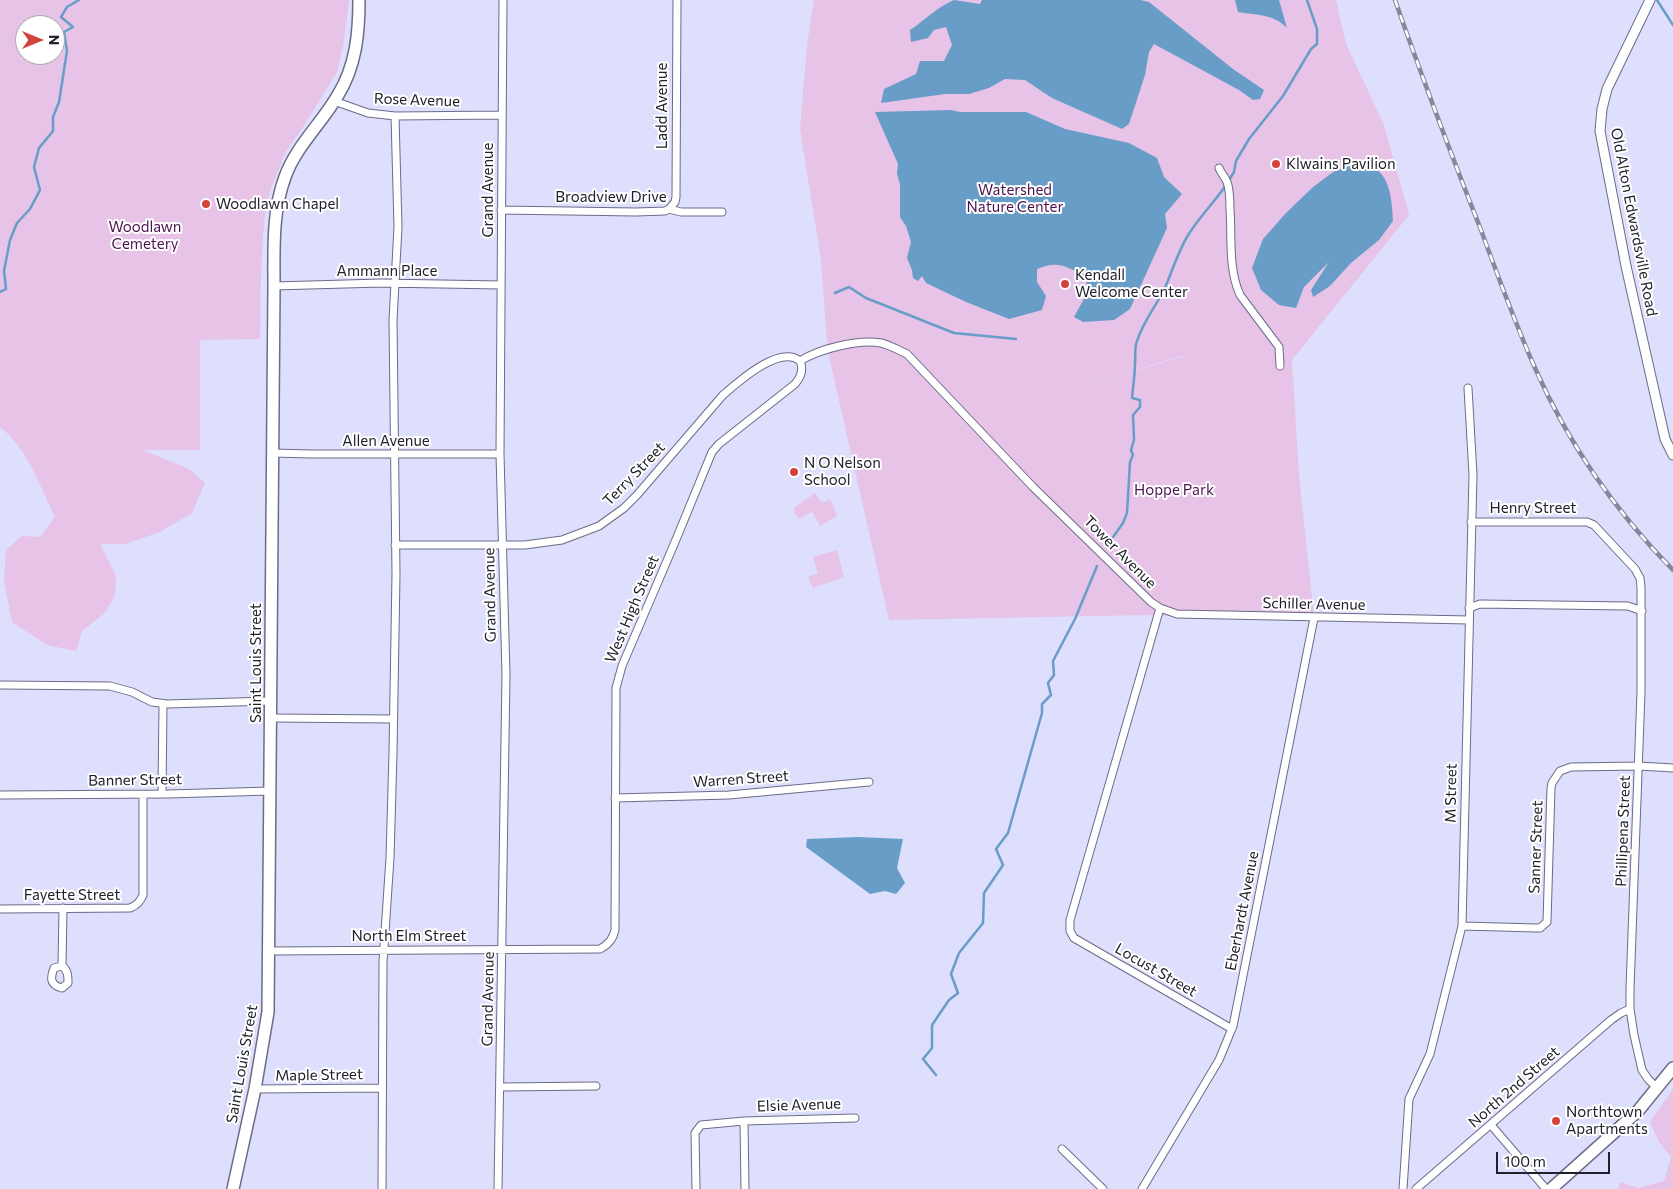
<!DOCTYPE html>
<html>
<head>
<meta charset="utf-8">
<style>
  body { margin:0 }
  #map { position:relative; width:1673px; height:1189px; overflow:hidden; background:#dedefd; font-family:Commissioner,sans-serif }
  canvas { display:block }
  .north { position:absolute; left:15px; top:15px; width:50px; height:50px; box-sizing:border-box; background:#fff; border:1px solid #a6a6ab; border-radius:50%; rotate:90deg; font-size:14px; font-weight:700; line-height:20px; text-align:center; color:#21212c }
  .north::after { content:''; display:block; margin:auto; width:18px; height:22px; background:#d2433e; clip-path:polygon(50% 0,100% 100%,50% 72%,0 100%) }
  .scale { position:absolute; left:1496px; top:1152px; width:114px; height:22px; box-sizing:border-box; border:2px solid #21212c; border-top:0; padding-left:6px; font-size:15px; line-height:18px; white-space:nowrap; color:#21212c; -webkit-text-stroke:4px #fff; paint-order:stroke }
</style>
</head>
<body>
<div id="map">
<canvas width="1673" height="1189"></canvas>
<div class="north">N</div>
<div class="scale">100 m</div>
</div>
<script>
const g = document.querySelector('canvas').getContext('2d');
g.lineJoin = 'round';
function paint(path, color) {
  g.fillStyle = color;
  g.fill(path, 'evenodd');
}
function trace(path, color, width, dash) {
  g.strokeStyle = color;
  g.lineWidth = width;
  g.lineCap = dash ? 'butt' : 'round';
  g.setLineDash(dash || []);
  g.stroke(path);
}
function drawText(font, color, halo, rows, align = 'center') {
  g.font = font + ' Commissioner,sans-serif';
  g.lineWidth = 4;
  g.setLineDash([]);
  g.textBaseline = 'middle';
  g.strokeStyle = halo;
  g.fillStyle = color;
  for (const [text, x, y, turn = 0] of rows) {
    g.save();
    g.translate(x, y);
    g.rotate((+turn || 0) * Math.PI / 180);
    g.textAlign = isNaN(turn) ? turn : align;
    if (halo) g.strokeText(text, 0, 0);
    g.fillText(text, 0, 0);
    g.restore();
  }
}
paint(new Path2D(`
  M0,0H348L349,2L343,46L337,72L303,127L285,153L270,191L265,216L263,236L261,273L260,339L200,340V450H142L189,469L205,483L192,513L160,532L125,544H100L116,576L115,595L105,613L82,631L76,651L47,645L12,622L4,581L6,550L22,536L40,537L55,517C40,487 27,447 0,427ZM25,25H55V55H25Z
  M814,0H1336L1346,44L1384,125L1409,215L1292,360L1299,475L1314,618L1147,615L889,620L830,361L826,330L821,260L800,129L807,45ZM1185,355L1182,357L1076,388Z
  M815,493L822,503L830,499L837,516L820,526L812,512L799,519L794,513L795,507Z
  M837,550L844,577L813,588L808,577L818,573L813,557Z
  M1673,1089V1189H1618L1620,1182L1638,1188L1664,1181L1671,1157L1659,1142L1650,1122Z`), '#e6c3e7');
paint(new Path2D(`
  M954,0L980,4L982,0H1140L1149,2L1233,69L1264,90L1260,99L1253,100L1239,90L1154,44L1149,52L1145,75L1129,124L1122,129L1052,98L1025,80L1005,79L989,88L969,94H945L881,103L884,89L916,74L920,61H944L952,45L946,27L934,30L928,38L911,42L910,30C925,20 937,7 954,0Z
  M1235,0H1279L1287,28C1274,14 1256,15 1238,12Z
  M951,110L960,112H1026L1065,129L1129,143L1157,158L1164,177L1182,194L1165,214L1167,228L1130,309L1114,320L1083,322L1074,317C1081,303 1091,293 1085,277C1067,266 1058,260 1037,269V282L1046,296L1042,310L1009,319L966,302L926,283L922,276L918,281L913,278L912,270L907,258L911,242L906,226L900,217V184L897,174L898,164L875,112Z
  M1356,163C1361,164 1368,165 1372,167C1391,175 1392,203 1393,221L1379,240L1351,263L1330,286L1313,297L1311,290L1329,262L1304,287L1296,308L1279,305L1261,290L1252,268L1263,239L1286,213L1312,188L1333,172Z
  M858,837L903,839L897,868L905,883L896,894L885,891L870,894L806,847L807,839Z`), '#689dc8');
trace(new Path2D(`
  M1657,0L1673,25
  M1229,180L1234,172L1236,161L1249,139L1283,96L1311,49L1317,44V29L1307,0
  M0,292L6,289L4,271L10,240L17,223L30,209L40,190L34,167L39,148L53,131V117L59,102L67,51L64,32L73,27L61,17L67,7L79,0
  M835,293L849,287L866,298L954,333L1016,339
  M1111,540L1123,523L1127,513L1130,462L1133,455L1131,450L1134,440L1133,415L1140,407V400L1132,398C1133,386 1135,375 1135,363C1136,355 1134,349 1137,341C1143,322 1155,307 1164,290C1172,272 1177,254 1187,237C1198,218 1214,203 1226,185
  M936,1075L923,1059L932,1048V1025L949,1000L958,993L951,974L959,953L983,923L984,893L1003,865L996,849L1008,833L1042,713V704L1051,695L1048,683L1054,675L1053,661L1075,619L1097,566`), '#689dc8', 2.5);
const minor = new Path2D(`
  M334,101L368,113L395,116L502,115
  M1219,168C1221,173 1225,177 1227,182C1230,190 1230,200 1230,209C1232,238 1228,268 1240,295L1279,347L1280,366
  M669,209L675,202L676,197L677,0
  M501,210L636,212L665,211L669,209L681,212H722
  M274,286L381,283L501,285
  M800,361C819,349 858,339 881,343C890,345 898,350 907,354L1033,487L1151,602L1160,608L1177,614L1469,620
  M272,453L312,454H500
  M1471,522H1587L1594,525L1635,569L1640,578L1641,587V692L1630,988V1009L1634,1035L1642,1070L1648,1079L1658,1089
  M395,545H525L562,540L599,526L624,508L637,495L723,395C738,382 780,344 800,361
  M1160,608L1070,920V931L1074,938L1232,1029
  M1469,608L1480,604L1628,606L1642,611
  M0,685L110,686L132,692L152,702L167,704L270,701
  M271,718L393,719
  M162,794L163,704
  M0,795L168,794L270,791
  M615,798L729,795L869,782
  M0,909L130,908C137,905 140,902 143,895V795
  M1462,926L1536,928H1540L1547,922L1551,788L1552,783L1560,771L1571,767L1639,766L1673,768
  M269,951L600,949C608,945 613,940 615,930L616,688L622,666L675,542L712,452L719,444L795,384C801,377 804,370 800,361
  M62,966C68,970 68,976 68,983L62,988C50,985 50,978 54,968L62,966L63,908
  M500,1087L596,1086
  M255,1089L382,1088
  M744,1121L745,1189
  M1491,1125L1546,1189
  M1062,1149L1103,1189
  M382,1189L383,962L390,858L393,753L396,574L393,320L398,227L395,116
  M498,1189L506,675L500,454L503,0
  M696,1189L695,1133L701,1125L744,1121L855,1118
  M1142,1189L1219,1060L1233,1026L1314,618
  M1403,1189L1409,1099L1430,1054L1462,926L1473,475L1468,388
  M1416,1189L1611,1020L1621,1013L1630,1009`);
const tertiary = new Path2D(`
  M1650,0L1607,89L1602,109L1600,131L1626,266L1665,439L1673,455`);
const primary = new Path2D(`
  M233,1189L255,1089L268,1012L274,286C274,250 272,212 285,177C296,146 322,123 338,95C356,66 359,33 359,0
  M1551,1189L1638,1111L1673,1068`);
trace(minor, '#6b6c87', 9);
trace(tertiary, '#6b6c87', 11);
trace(primary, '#6b6c87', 14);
trace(minor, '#fff', 7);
trace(tertiary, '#fff', 9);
trace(primary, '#fff', 11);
const rail = new Path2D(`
  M1395,0C1422,77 1451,154 1481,230C1498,276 1515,323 1535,368C1568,443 1615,511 1673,570`);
trace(rail, '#86869c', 4.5);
trace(rail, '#fff', 2.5, [8]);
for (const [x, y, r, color] of [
  [1276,164,5,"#d2433e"],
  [206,204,5,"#d2433e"],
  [1065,284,5,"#d2433e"],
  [794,472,5,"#d2433e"],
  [1556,1121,5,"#d2433e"]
]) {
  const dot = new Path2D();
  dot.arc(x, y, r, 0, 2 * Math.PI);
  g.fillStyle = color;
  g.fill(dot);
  trace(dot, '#fff', 2);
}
drawText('15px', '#21212c', '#fff', [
  ["Rose Avenue",417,100,2],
  ["Ladd Avenue",662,106,-90],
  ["Grand Avenue",488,190,-90],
  ["Broadview Drive",611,197],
  ["Old Alton Edwardsville Road",1634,222,79],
  ["Ammann Place",387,271],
  ["Allen Avenue",386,441],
  ["Terry Street",634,474,-46],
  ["Henry Street",1533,508],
  ["Tower Avenue",1120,552,45],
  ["Grand Avenue",490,595,-91],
  ["Schiller Avenue",1314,604,1],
  ["West High Street",632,609,-67],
  ["Saint Louis Street",256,663,-90],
  ["Warren Street",741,779,-4],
  ["Banner Street",135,780,-1],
  ["M Street",1451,793,-89],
  ["Phillipena Street",1623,831,-88],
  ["Sanner Street",1536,847,-88],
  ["Fayette Street",72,895],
  ["Eberhardt Avenue",1242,911,-79],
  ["North Elm Street",409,936],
  ["Locust Street",1156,970,30],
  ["Grand Avenue",488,999,-89],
  ["Saint Louis Street",242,1064,-80],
  ["Maple Street",319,1075,-1],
  ["North 2nd Street",1514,1087,-41],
  ["Elsie Avenue",799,1105,-2]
]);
drawText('15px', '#21212c', '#fff', [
  ["Klwains Pavilion",1286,164],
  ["Woodlawn Chapel",216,204],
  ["Kendall",1075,275],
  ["Welcome Center",1075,292],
  ["N O Nelson",804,463],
  ["School",804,480],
  ["Northtown",1566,1112],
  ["Apartments",1566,1129]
], 'left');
drawText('15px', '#4b144f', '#fff', [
  ["Watershed",1015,190],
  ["Nature Center",1015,207],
  ["Woodlawn",145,227],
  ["Cemetery",145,244],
  ["Hoppe Park",1174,490]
]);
</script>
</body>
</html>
